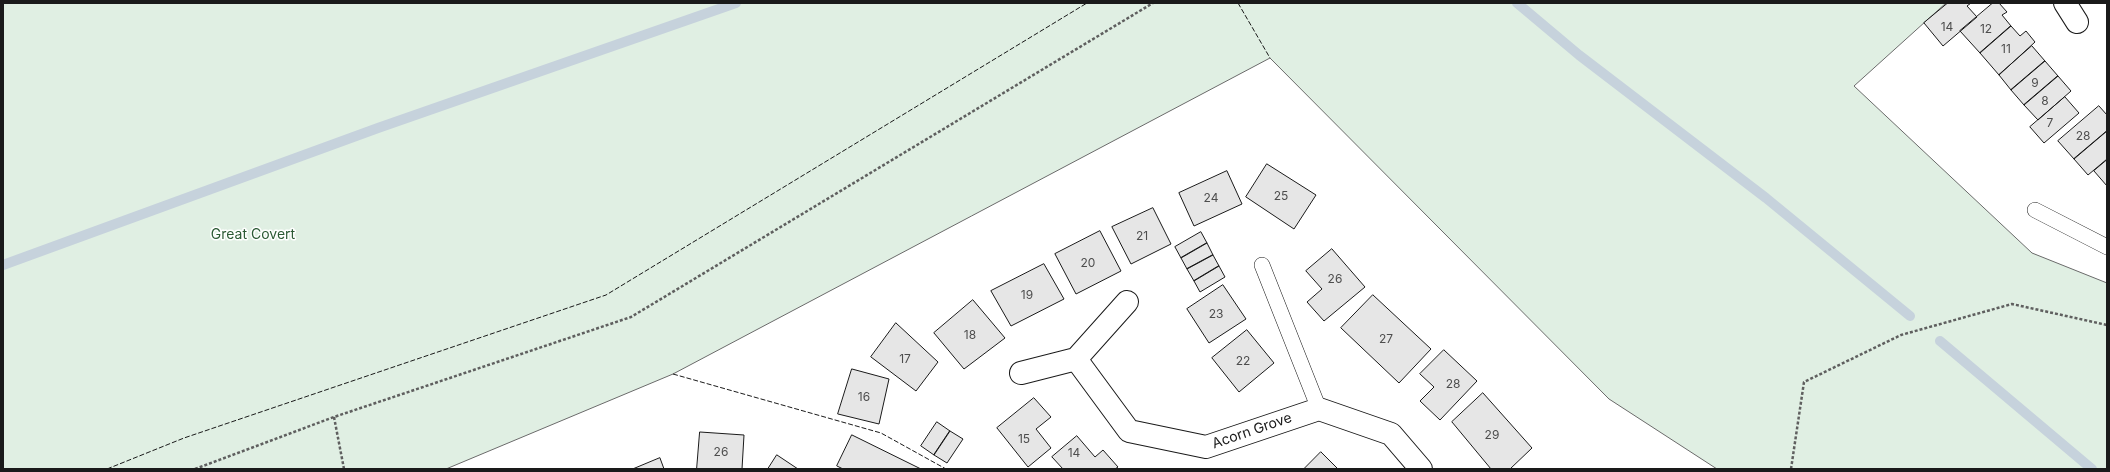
<!DOCTYPE html>
<html>
<head>
<meta charset="utf-8">
<style>
  body { margin:0 }
  #map { position:relative; width:2110px; height:472px; overflow:hidden; background:#fff; font-family:Inter,sans-serif }
  canvas { display:block }
  .frame { position:absolute; inset:0; border:4px solid #1a1a1a; pointer-events:none }
</style>
</head>
<body>
<div id="map">
<canvas width="2110" height="472"></canvas>
<div class="frame"></div>
</div>
<script>
const g = document.querySelector('canvas').getContext('2d');
g.lineJoin = 'round';
function paint(path, color) {
  g.fillStyle = color;
  g.fill(path, 'evenodd');
}
function trace(path, color, width, dash) {
  g.strokeStyle = color;
  g.lineWidth = width;
  g.lineCap = dash ? 'butt' : 'round';
  g.setLineDash(dash || []);
  g.stroke(path);
}
function drawText(font, color, halo, rows, align = 'center') {
  g.font = font + ' Inter,sans-serif';
  g.lineWidth = 3;
  g.setLineDash([]);
  g.textBaseline = 'middle';
  g.strokeStyle = halo;
  g.fillStyle = color;
  for (const [text, x, y, turn = 0] of rows) {
    g.save();
    g.translate(x, y);
    g.rotate((+turn || 0) * Math.PI / 180);
    g.textAlign = isNaN(turn) ? turn : align;
    if (halo) g.strokeText(text, 0, 0);
    g.fillText(text, 0, 0);
    g.restore();
  }
}
const green = new Path2D(`
  M3,3H1946L1854,86L2032,253L2107,283V469H1717L1609,399L1270,58L673,374L446,469H3Z`);
paint(green, '#e0efe3');
trace(green, '#6a6a6a', 1);
trace(new Path2D(`
  M1517,3L1579,55L1766,198L1910,316
  M3,265L378,128L736,3
  M1940,341L2092,469`), '#c6d2dc', 10);
const building = new Path2D(`
  M1948,3H1971L1967,6L1977,17L1943,46L1924,23Z
  M1993,3H1999L2007,12L2002,15L2011,26L1980,53L1960,31Z
  M2011,26L2020,36L2026,31L2035,42L1999,75L1980,53Z
  M2032,46L2045,61L2011,90L1999,75Z
  M2045,61L2058,76L2024,105L2011,90Z
  M2058,76L2071,91L2038,120L2024,105Z
  M2065,97L2079,113L2044,143L2030,127Z
  M2099,106L2107,115V131L2074,159L2058,141Z
  M2107,131V159L2088,175L2074,159Z
  M2107,160V186L2094,171Z
  M1267,164L1316,195L1294,229L1246,197Z
  M1227,171L1242,204L1194,226L1179,193Z
  M1153,208L1171,244L1131,264L1112,227Z
  M1100,231L1121,271L1076,294L1055,254Z
  M1201,232L1207,243L1181,258L1175,247Z
  M1207,243L1213,255L1187,269L1181,258Z
  M1332,249L1365,287L1324,321L1307,302L1322,289L1306,271Z
  M1213,255L1219,266L1194,281L1187,269Z
  M1044,264L1064,299L1011,326L991,291Z
  M1219,266L1225,277L1200,292L1194,281Z
  M1223,285L1246,319L1209,343L1187,309Z
  M1373,295L1431,349L1399,383L1341,328Z
  M973,300L1005,338L964,369L934,333Z
  M896,323L938,362L916,391L871,357Z
  M1247,330L1274,363L1239,392L1212,358Z
  M1444,350L1477,381L1440,420L1420,401L1434,387L1420,374Z
  M852,369L889,379L879,424L838,414Z
  M1483,393L1532,448L1510,469H1491L1452,422Z
  M1034,398L1051,417L1036,429L1051,448L1028,467L997,428Z
  M937,422L950,431L934,455L921,446Z
  M950,431L963,439L947,463L934,455Z
  M700,432L744,435L742,469H697Z
  M852,435L921,469H843L837,466Z
  M1077,436L1095,457L1103,450L1118,467L1115,469H1063L1052,457Z
  M1321,452L1338,469H1304Z
  M777,455L798,469H768Z
  M660,458L664,469H633Z`);
paint(building, '#e6e6e6');
trace(building, '#1a1a1a', 1);
const service = new Path2D(`
  M2035,210L2107,247
  M1262,265L1319,409`);
const minor = new Path2D(`
  M2065,3L2077,22
  M1127,302L1076,359L1129,431L1206,447L1319,409L1391,434L1421,469
  M1021,373L1076,359`);
trace(service, '#1a1a1a', 16);
trace(minor, '#1a1a1a', 24);
trace(new Path2D(`
  M334,417L344,469
  M195,469L334,417L631,317L1153,3
  M1791,469L1804,382L1901,335L2012,304L2107,325`), '#5f5f5f', 2.5, [3, 2]);
trace(service, '#fff', 15);
trace(minor, '#fff', 22);
trace(new Path2D(`
  M1238,3L1270,58
  M673,374L881,433L946,469
  M107,469L184,438L606,295L1087,3`), '#1a1a1a', 1, [5, 2]);
drawText('12px', '#4d4d4d', null, [
  ["14",1947,27],
  ["12",1986,29],
  ["11",2006,49],
  ["9",2035,83],
  ["8",2045,101],
  ["7",2050,123],
  ["28",2083,136],
  ["25",1281,196],
  ["24",1211,198],
  ["21",1142,236],
  ["20",1088,263],
  ["26",1335,279],
  ["19",1027,295],
  ["23",1216,314],
  ["18",970,335],
  ["27",1386,339],
  ["17",905,359],
  ["22",1243,361],
  ["28",1453,384],
  ["16",864,397],
  ["29",1492,435],
  ["15",1024,439],
  ["26",721,452],
  ["14",1074,453]
]);
drawText('14px', '#2b5a34', '#fff', [
  ["Great Covert",253,235]
]);
drawText('14px', '#1a1a1a', '#fff', [
  ["Acorn Grove",1252,431,-19]
]);
</script>
</body>
</html>
